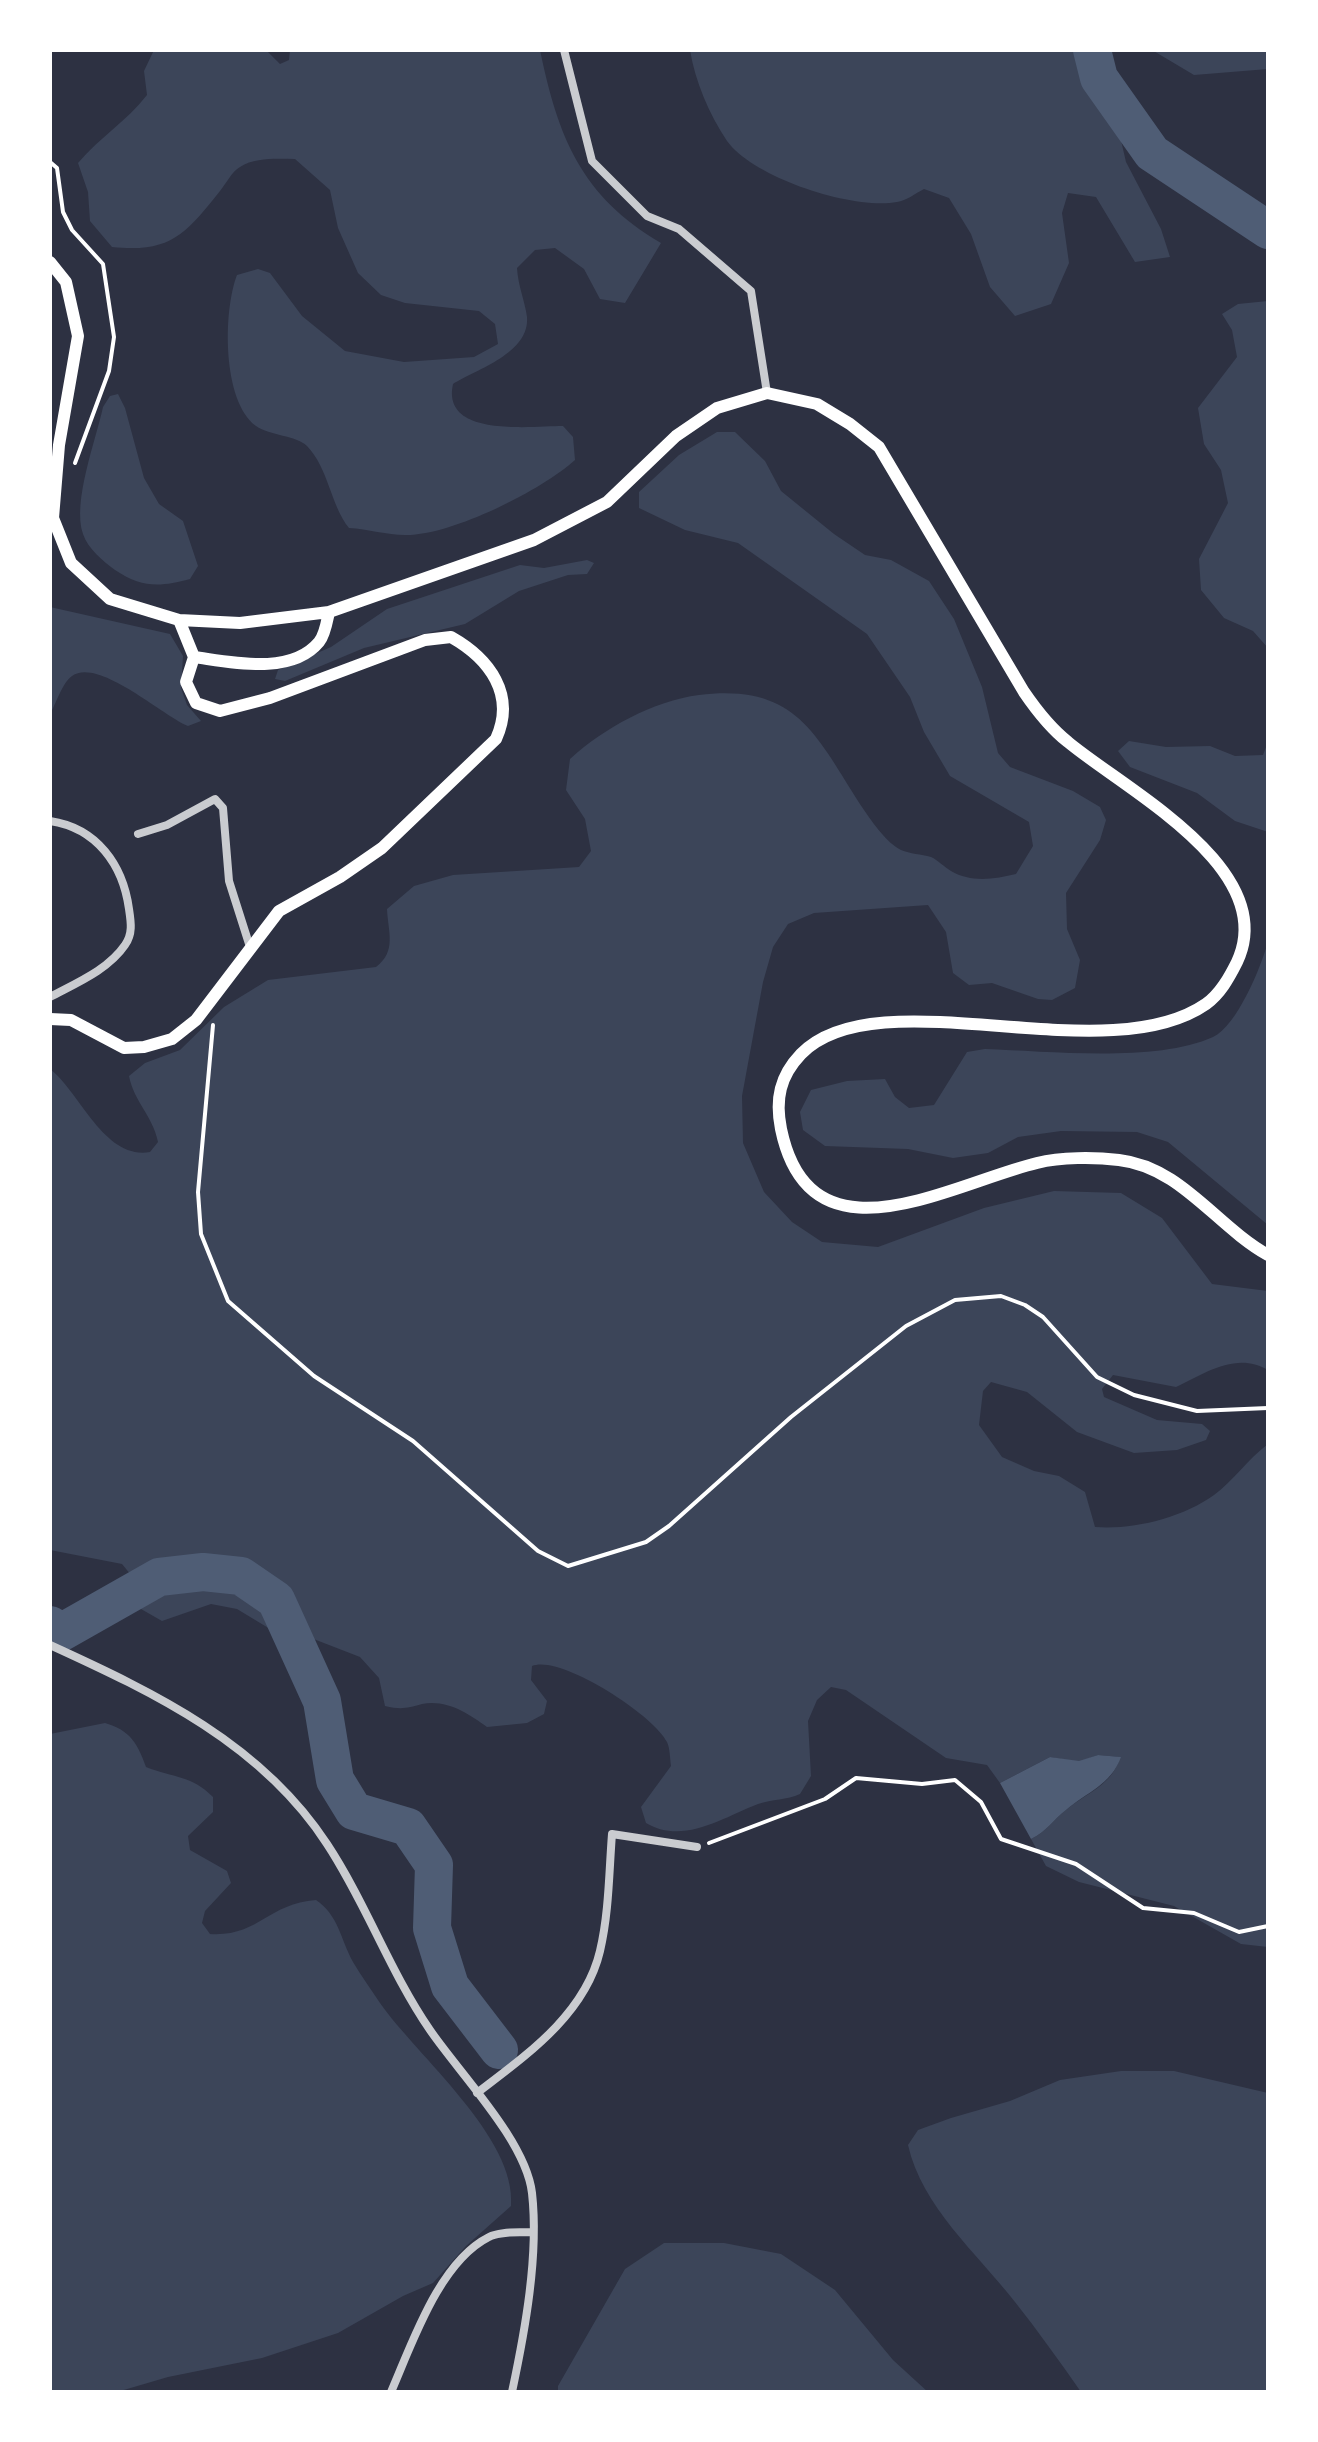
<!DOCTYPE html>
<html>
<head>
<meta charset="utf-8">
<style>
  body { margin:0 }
  #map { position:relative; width:1318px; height:2442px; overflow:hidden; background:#2d3142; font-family:"IBM Plex Sans",sans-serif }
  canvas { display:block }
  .frame { position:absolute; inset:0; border:52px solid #fff; pointer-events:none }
</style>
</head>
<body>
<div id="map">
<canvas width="1318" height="2442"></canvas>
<div class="frame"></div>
</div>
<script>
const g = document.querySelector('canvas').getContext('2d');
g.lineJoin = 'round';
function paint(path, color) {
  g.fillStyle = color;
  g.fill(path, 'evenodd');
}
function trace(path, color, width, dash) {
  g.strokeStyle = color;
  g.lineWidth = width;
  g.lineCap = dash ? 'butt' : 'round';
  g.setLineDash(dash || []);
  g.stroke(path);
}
paint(new Path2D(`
  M154,50H266L280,64L289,60L290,50H540C558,137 581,196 661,243L625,303L600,299L584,269L555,248L535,250L517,268C518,286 525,301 527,317C530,353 477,369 453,384C441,438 531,426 563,426L573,437L575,460C542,490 451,536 405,535C387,535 368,529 349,528C330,504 329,469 307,446C296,435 270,436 256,426C222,401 223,311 237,275L258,269L270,273L302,316L345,351L404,362L474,357L498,344L495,324L479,311L405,303L381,295L358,273L338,228L330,190L295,159C277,159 256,157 240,167C232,171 226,184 220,191C185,235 170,253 112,247L90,221L88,192L78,163C100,137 127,121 147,95L144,71Z
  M690,50H1093L1111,97L1126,162L1161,229L1170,257L1135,262L1096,197L1068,193L1062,213L1069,263L1051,304L1015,316L990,287L971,234L949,198L924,189C916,193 906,201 897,202C852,210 754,178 727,141C709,114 695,81 690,50Z
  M1152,50H1268V69L1194,75Z
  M1268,301V648L1253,631L1224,618L1201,590L1199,559L1228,503L1221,470L1204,444L1198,408L1237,357L1232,330L1222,314L1238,304Z
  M118,394L125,408L144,478L159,504L183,521L198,566L190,579C160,587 142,588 115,570C103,561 88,549 83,534C72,502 96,440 103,407L110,396Z
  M717,432H735L765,461L781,491L834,534L865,555L891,560L929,581L954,619L982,687L998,753L1010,767L1073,791L1100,807L1106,820L1100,840L1066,893L1067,929L1080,960L1075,988L1052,1000L1038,999L992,983L969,985L953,973L946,932L928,905L814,913L788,924L773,947L763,982L742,1096L743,1143L764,1192L792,1222L822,1242L878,1247L984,1208L1054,1191L1121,1193L1162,1218L1212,1284L1268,1291V1370C1236,1351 1204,1374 1176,1387L1113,1375L1102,1389L1104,1397L1157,1420L1202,1424L1210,1431L1206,1440L1177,1450L1134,1453L1077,1432L1027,1392L991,1382L983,1391L979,1425L1002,1457L1034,1471L1059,1476L1085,1492L1095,1527C1133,1530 1182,1518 1214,1495C1233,1481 1248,1459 1268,1444V1947L1241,1944L1174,1906L1079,1882L1046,1866L1031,1839C1047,1831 1052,1821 1066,1810C1086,1793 1113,1785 1120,1757L1098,1755L1079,1762L1050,1757L1000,1783L987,1765L946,1758L846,1690L831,1687L817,1700L808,1721L811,1776L800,1794C787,1800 772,1799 758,1804C722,1818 683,1845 646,1823L641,1807L671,1766C670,1759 670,1748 667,1742C654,1715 560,1654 532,1666L531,1680L547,1701L544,1714L527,1723L487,1727C469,1714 447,1699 422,1704C407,1708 402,1710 385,1706L379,1678L360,1657L311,1638L275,1632L237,1609L211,1604L162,1621L141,1609L131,1575L122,1564L50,1550V1069C80,1092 104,1160 150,1152L158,1142C153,1116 134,1102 129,1076L145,1063L180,1050L224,1007L268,980L376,967C397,951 388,932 387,909L414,886L453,875L579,867L591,851L585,819L566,790L570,759C604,728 653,701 699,695C799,683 816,737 864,810C873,823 887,843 901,850C910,854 921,854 931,857C938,860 944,867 951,871C971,883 995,879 1016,874L1033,846L1029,822L950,776L924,732L910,697L867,634L738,543L685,530L639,508V492L679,455Z
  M587,560L594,563L587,574L568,575L519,591L465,624L364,648L285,681L275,679L278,670L331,647L387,609L520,565L544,568Z
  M50,607L170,634L183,656L181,688L187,705L201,721L188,726C163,716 98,657 72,676C62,683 56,704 50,714Z
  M1129,741L1166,747L1210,746L1235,756L1263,755L1268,742V832L1235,821L1197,793L1130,767L1118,751Z
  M1268,942V1225L1168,1142L1137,1132L1061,1131L1018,1137L988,1153L953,1158L908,1149L825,1146L803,1130L800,1112L811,1090L847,1081L885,1079L895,1097L909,1108L934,1105L967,1052L985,1049C1048,1051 1156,1063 1213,1037C1237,1026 1261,967 1268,942Z
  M105,1723C130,1730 138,1744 146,1767C174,1778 191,1775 213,1797V1812L188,1836L190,1850L227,1871L231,1883L205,1911L202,1923L210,1934C258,1937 267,1904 316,1900C339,1916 340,1938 353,1962C361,1976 371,1989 380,2003C417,2056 517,2138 511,2206L466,2246L433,2283L403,2296L338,2333L262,2358L168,2377L117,2392H50V1734Z
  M1121,2071H1174L1268,2093V2392H1081C1060,2362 1038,2331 1015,2302C977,2253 922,2207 908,2145L918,2130L951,2118L1010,2101L1060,2080Z
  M664,2243H724L781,2254L835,2290L893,2360L928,2392H558V2386L625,2269Z`), '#3c4559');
paint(new Path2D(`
  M1098,1755L1121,1757C1111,1785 1087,1792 1066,1810C1052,1821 1047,1831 1031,1839L1000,1783L1050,1757L1079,1761Z`), '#4f5d75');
trace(new Path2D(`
  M1092,50L1099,78L1152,153L1268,230
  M50,1625L62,1632L159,1577L203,1572L241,1576L276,1600L322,1701L335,1780L354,1811L408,1827L434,1865L432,1928L450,1986L499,2050`), '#4f5d75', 38);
trace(new Path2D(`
  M50,162L57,168L63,212L72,230L103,264L114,337L109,371L75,463
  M213,1025L198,1192L201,1234L228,1301L314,1376L413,1441L538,1551L568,1566L646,1542L669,1526L791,1417L906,1326L955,1300L1001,1296L1025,1305L1043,1317L1097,1377L1134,1395L1197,1411L1268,1408
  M709,1843L825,1799L856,1778L922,1784L955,1780L981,1802L1001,1839L1076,1864L1143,1908L1194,1913L1239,1932L1268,1926`), '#fff', 4);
trace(new Path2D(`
  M564,50L592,161L647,216L679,229L751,291L767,393
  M50,821C97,828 123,865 129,909C131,922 133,934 125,945C108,970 76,983 50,997
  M138,834L167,825L215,799L223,808L229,881L250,947
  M50,1645C155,1693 262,1744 327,1844C366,1903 390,1972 430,2030C460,2074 526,2141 532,2193C539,2255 525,2331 512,2392
  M477,2093C525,2056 585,2015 600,1951C609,1913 609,1872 612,1834L697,1847
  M391,2392C412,2344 439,2262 489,2237C500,2231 519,2233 531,2232`), '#caccd0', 8);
trace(new Path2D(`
  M50,262L66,282L78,336L59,445L53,518L71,563L110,599L179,620L240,623L329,612L534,540L607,502L676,436L717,408L767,393L817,404L850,424L879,447L1024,692C1037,711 1050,728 1068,742C1124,789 1281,869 1237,962C1229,978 1220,994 1206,1004C1105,1074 878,975 801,1054C780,1076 775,1099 781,1129C810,1269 950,1184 1037,1163C1061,1157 1094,1157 1119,1160C1181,1167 1216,1226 1268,1255
  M179,620L194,657
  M50,1019L71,1020L124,1048L144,1047L172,1039L196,1020L279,911L340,877L382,848L496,739C516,695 490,659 451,637L425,640L270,698L220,711L196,703L186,682L194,657C231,662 291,676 319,642C325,635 327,621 329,612`), '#fff', 12);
</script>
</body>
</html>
